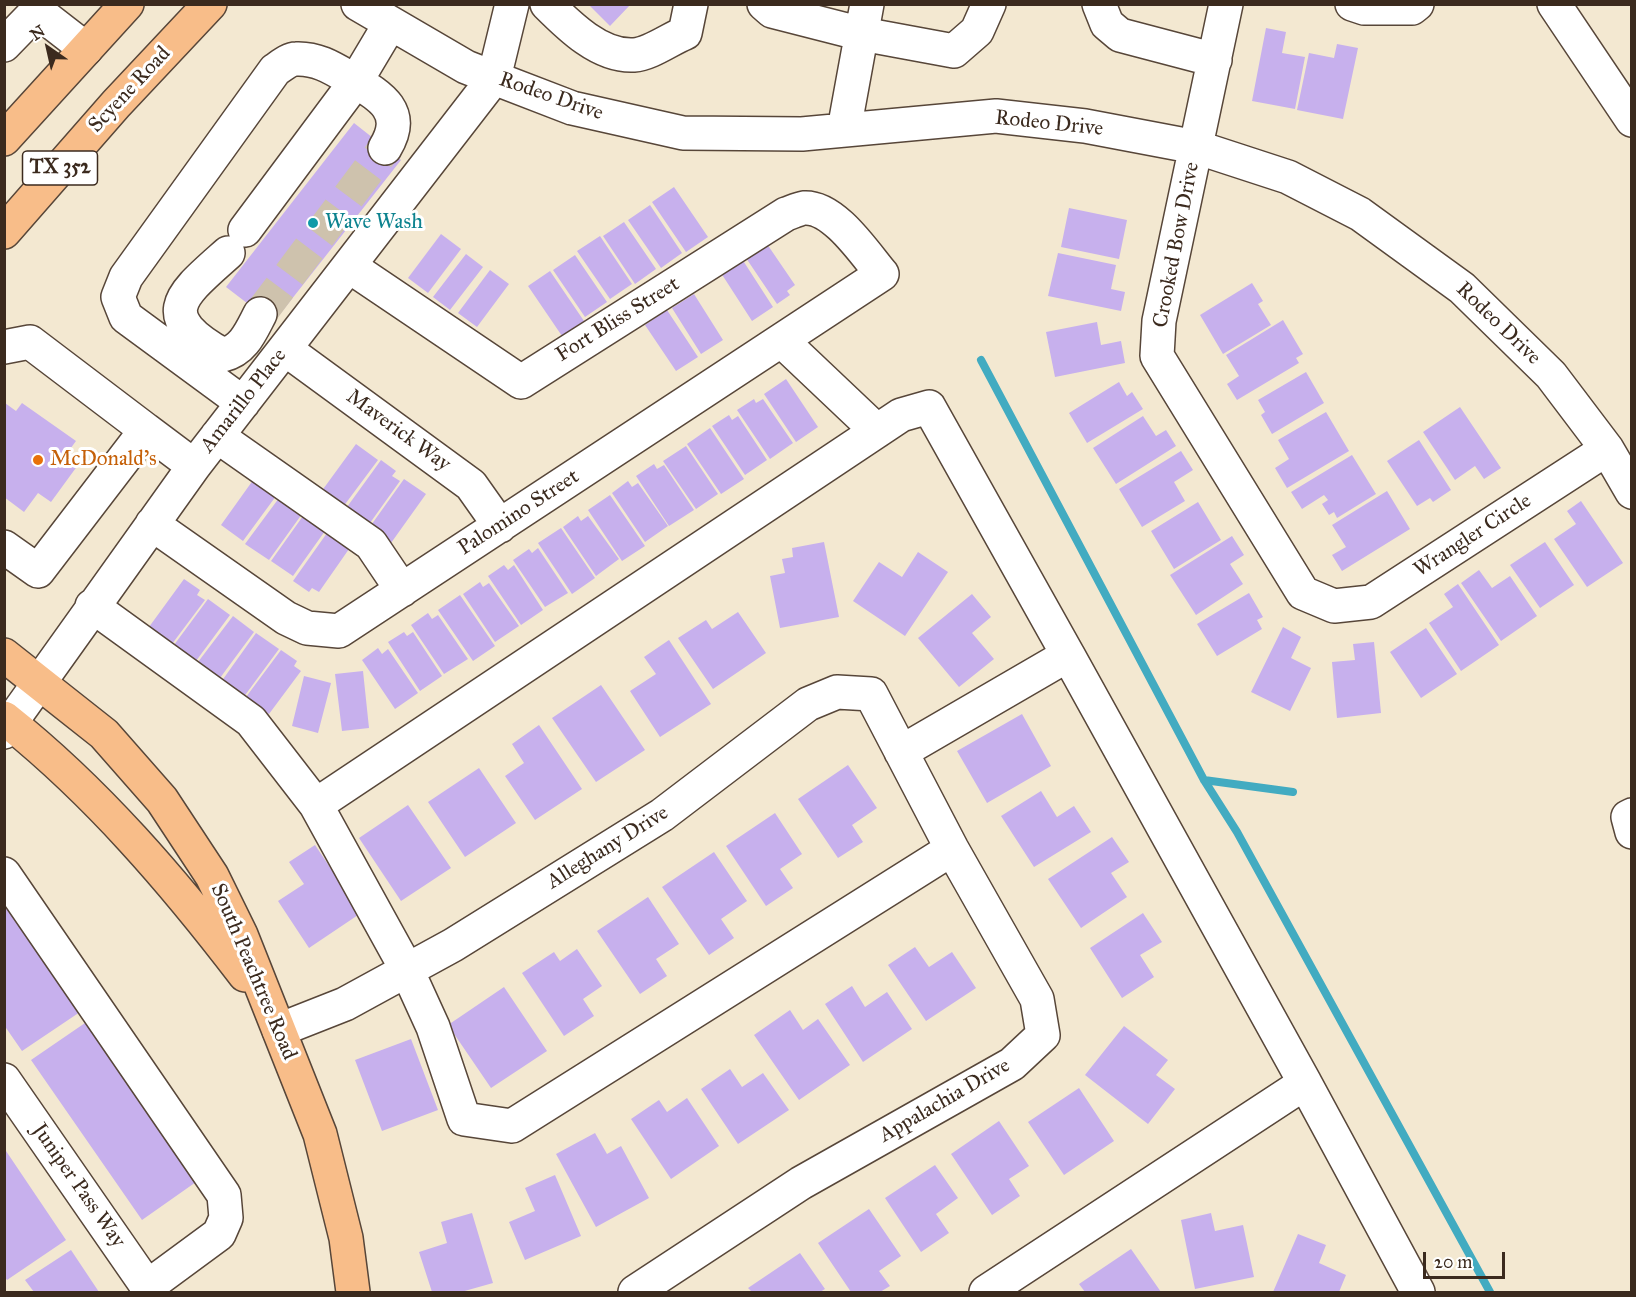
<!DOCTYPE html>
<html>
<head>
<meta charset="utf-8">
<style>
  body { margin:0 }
  #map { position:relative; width:1636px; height:1297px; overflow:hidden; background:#f3e8d1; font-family:"IM FELL Great Primer",serif }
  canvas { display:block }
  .frame { position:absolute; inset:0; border:6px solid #3b2a1e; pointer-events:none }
  .north { position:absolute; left:18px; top:18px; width:60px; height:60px; -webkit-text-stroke:4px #fff; paint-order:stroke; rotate:326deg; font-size:16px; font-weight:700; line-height:24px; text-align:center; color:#3b2a1e }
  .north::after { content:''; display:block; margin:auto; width:21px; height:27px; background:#3b2a1e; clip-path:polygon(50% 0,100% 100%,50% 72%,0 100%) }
  .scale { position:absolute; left:1423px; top:1252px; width:82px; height:27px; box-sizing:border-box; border:3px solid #3b2a1e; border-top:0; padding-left:8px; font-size:18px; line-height:21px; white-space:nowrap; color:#3b2a1e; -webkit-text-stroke:4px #fff; paint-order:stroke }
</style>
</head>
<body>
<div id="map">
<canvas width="1636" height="1297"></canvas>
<div class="frame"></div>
<div class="north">N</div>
<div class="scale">20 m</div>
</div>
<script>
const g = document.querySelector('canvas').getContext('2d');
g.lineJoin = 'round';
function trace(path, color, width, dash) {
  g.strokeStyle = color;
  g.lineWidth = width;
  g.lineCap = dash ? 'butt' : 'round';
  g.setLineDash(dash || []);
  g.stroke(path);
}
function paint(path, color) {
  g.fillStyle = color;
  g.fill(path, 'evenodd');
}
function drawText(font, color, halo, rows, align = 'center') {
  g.font = font + ' "IM FELL Great Primer",serif';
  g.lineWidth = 6;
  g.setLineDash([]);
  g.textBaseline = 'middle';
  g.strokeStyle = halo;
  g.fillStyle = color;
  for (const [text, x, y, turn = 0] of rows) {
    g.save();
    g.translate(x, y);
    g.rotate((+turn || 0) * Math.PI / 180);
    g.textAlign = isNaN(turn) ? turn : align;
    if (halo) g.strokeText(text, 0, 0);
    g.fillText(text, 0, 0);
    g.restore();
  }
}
trace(new Path2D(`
  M981,360L1204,780L1237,832L1490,1292
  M1204,780L1293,792`), '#42abc1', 8);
paint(new Path2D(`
  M588,4H631L610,26Z
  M1266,28L1286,32L1282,53L1305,57L1295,109L1252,101Z
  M1337,44L1358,48L1343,119L1297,110L1309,53L1334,58Z
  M354,123L401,160L273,323L226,287Z
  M674,187L708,237L686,252L652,202Z
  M650,205L682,253L661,268L628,220Z
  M1069,208L1127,220L1119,259L1061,247Z
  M624,222L656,269L635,284L603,236Z
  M441,234L461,249L428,293L408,278Z
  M600,236L632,284L610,299L577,251Z
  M767,244L795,285L787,291L790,295L777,304L746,258Z
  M1058,253L1116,265L1111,289L1125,292L1121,311L1048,296Z
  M466,254L483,267L450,310L433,297Z
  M575,255L607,302L585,317L553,270Z
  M742,259L773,307L752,321L721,273Z
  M490,270L509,284L477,327L458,313Z
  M550,271L584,321L562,336L528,286Z
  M1252,283L1263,301L1258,304L1271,325L1223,354L1200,315Z
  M694,294L723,340L701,354L672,308Z
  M667,310L698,357L676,371L645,325Z
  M1283,320L1303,354L1296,358L1299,363L1237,400L1227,384L1239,376L1226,355Z
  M1097,322L1101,345L1121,341L1125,363L1055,377L1046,332Z
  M1306,372L1324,403L1272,434L1261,415L1265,412L1258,400Z
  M786,379L818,427L796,442L764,394Z
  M1119,382L1127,396L1132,392L1143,409L1087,443L1069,413Z
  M754,399L756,403L763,399L793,443L770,459L737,410Z
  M5,403L16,411L22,403L76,441L65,456L78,465L51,502L38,493L24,512L4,497Z
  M1460,407L1501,468L1484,479L1475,466L1455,480L1423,432Z
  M1326,412L1349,451L1287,488L1275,468L1289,459L1278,440Z
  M729,415L732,420L738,416L767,460L745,475L712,426Z
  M1143,416L1156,436L1166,430L1176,446L1116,484L1093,448Z
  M710,428L744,479L721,494L687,444Z
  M1419,440L1451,490L1433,502L1430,498L1417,506L1387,461Z
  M356,444L378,460L343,507L321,492Z
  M686,446L718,494L696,509L663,461Z
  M1181,451L1193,470L1174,482L1185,501L1142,527L1119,489Z
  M1352,455L1376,494L1337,518L1334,512L1329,515L1322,504L1328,500L1324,495L1302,509L1291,492Z
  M381,460L396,471L392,476L400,481L370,523L347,507Z
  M654,464L657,469L664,465L694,510L669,526L636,476Z
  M256,476L279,492L243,541L221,525Z
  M404,479L426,494L391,543L369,528Z
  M628,481L632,487L638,483L668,526L645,542L612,493Z
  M1387,491L1410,529L1342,571L1332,555L1346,547L1332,525Z
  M610,495L645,546L622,561L588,510Z
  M279,498L302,514L269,560L245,544Z
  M1581,501L1623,563L1587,587L1554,539L1576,524L1567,511Z
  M1198,502L1221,540L1174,569L1151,531Z
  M303,516L325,531L293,576L271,561Z
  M578,516L581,521L588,516L619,559L596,576L563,527Z
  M561,528L595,578L572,594L538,543Z
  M327,533L349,549L319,592L312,588L309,592L293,581Z
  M1232,536L1244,555L1230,564L1243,584L1196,615L1170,575Z
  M824,542L839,617L780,628L770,576L785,573L782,559L793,557L792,548Z
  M1545,542L1574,585L1540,608L1510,565Z
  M538,548L568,593L545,607L513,560L529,549L532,553Z
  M918,552L948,572L905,636L853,601L879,562L902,577Z
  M504,565L508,570L514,565L543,610L521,625L488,576Z
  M1479,570L1492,588L1510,576L1537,616L1501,641L1461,583Z
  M184,579L200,590L197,595L205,600L172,644L149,627Z
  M480,582L483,587L489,583L519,626L495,642L463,594Z
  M1458,584L1499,645L1461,671L1429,623L1453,607L1444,594Z
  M1249,593L1263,617L1257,620L1262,629L1217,656L1197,624Z
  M972,594L991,617L972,633L994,659L959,687L918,638Z
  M460,595L495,646L473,661L438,610Z
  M208,599L230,615L196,661L174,645Z
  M738,612L766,653L713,689L678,638L706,620L712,629Z
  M428,613L432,619L438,615L468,659L444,674L411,625Z
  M233,616L254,632L220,678L198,662Z
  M1283,627L1301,637L1291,658L1311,668L1290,711L1251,692Z
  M1426,628L1457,674L1421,698L1390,652Z
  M404,632L407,636L413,632L442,676L420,691L388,642Z
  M256,633L279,649L243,698L221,682Z
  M669,640L711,704L660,737L630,691L656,674L644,657Z
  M1374,642L1381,713L1337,718L1332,662L1355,660L1353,644Z
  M378,648L382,654L388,649L418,693L395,709L362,660Z
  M281,650L297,661L294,666L301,671L269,714L246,697Z
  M363,671L369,728L342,731L335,674Z
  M304,676L331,683L318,733L292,726Z
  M601,685L645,750L596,782L552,718Z
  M1022,714L1051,766L987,803L957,751Z
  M539,725L582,789L535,820L505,776L524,763L512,744Z
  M848,765L877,808L852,825L863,842L838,858L798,799Z
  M479,768L516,823L465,857L428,802Z
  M1041,791L1057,817L1074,806L1091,832L1034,867L1001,816Z
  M408,805L451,868L401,901L359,838Z
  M775,813L802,854L780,869L793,888L766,906L726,846Z
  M1112,837L1129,862L1111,873L1127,897L1081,928L1048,879Z
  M315,845L361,913L309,948L278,901L304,884L289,862Z
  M714,852L747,901L721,919L734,938L709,955L662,887Z
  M648,897L679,944L656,959L667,976L640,994L597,931Z
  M4,901L80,1012L22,1051L4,1025Z
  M1143,913L1162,942L1140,955L1154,977L1122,998L1090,948Z
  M915,947L929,967L952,952L976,988L926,1021L888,965Z
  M577,949L602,986L583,999L594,1016L564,1036L522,973L554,952L560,961Z
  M852,986L865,1007L887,992L912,1029L863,1062L825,1004Z
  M504,987L547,1051L491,1088L448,1025Z
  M790,1010L803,1030L818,1019L850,1065L799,1100L754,1035Z
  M85,1023L196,1182L142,1220L31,1060Z
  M1124,1026L1168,1060L1156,1075L1175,1089L1148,1124L1085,1075Z
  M411,1039L438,1110L382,1131L355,1060Z
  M730,1069L742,1087L763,1073L789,1110L738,1144L701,1089Z
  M1079,1088L1114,1141L1064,1175L1028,1122Z
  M687,1098L719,1146L671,1179L631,1119L659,1100L667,1112Z
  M999,1121L1029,1166L1009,1179L1020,1196L992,1215L951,1154Z
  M595,1133L607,1154L621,1146L649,1198L596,1227L556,1154Z
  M4,1148L66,1240L7,1280L4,1276Z
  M935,1165L958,1198L936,1214L949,1233L921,1252L885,1198Z
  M555,1175L581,1236L525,1260L509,1222L535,1211L525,1188Z
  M869,1209L901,1256L879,1271L890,1286L880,1292H851L818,1243Z
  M472,1213L493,1283L461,1292H432L419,1252L447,1243L441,1222Z
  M1211,1213L1215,1231L1243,1225L1254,1277L1195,1289L1181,1220Z
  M1298,1234L1326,1245L1319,1263L1346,1275L1339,1292H1273Z
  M1131,1249L1161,1292H1085L1079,1284Z
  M71,1250L99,1292H34L25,1280Z
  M800,1253L825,1289L820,1292H752L748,1288Z`), '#c7b0ed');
trace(new Path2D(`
  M260,314L385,148`), '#cec2ad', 33, [33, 16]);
const minor = new Path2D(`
  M358,4L466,67L494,78L572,108L683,133L802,134L996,116L1085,126L1196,147L1288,177L1360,214L1462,288L1551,375L1607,449L1632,492
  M547,4C569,26 600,57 634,55C650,54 670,39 685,33L691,4
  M764,4L772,11L862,34L954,51L977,31L989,4
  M1099,4L1107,24L1120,35L1215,60
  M1226,4L1159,321L1157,356L1303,593L1334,606L1371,602L1607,449
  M1352,4L1364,8H1412L1417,4
  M1554,4L1632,120
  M4,45L37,11L86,49
  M844,130L867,4
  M245,230L356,81L390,24
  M228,253C181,295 152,315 223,355C244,350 251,331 260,314
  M782,341L877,431
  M4,347L30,342L146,430L38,571L4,547
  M285,349L471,485L500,526
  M243,403L126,317L118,297L126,277L275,70C281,66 289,59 296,59C318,58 334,69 353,80C381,96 407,112 385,148
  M146,430L194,466
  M217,436L371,544L402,590
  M152,524L286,618L307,628L339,631L882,274C865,254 834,206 804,208C798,209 792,212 786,214L521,382L349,266
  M92,606L251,721L316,805
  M1068,655L1305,1083
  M4,732L194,466L494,78L512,4
  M901,752L1068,655L929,407L901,415L316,805L407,970L433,1027L464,1119L512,1126L952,849
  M1632,815L1628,817L1632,832
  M4,874L224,1195L226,1218L219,1234L147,1287
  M279,1030L345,1004L453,945L662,815L808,704L837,692L871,694L952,849L1037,999L1043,1035L1012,1064L801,1183L635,1292
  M4,1080L151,1292
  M986,1292L1305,1083L1418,1292`);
const major = new Path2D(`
  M4,139L127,4
  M4,232L116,104L210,4
  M4,655L104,734L162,800L212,876L241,935L320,1134L346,1238L353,1292
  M4,718C96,791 174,882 245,975`);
trace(minor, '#574639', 36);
trace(major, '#574639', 36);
trace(minor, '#fff', 33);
trace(major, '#f8bd89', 33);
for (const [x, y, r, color] of [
  [313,223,6,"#0f9aa8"],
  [38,460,6,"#e8710a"]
]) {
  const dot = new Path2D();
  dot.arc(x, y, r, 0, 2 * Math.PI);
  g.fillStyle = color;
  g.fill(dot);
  trace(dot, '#fff', 2);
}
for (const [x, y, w] of [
  [60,168,75]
]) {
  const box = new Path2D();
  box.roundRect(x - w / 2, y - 17, w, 34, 4.5);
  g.fillStyle = '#fff';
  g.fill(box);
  trace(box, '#3b2a1e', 1.5);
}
drawText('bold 20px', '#3b2a1e', null, [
  ["TX 352",60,168]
]);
drawText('21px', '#3b2a1e', '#fff', [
  ["Scyene Road",130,90,-47],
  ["Rodeo Drive",551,97,19],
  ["Rodeo Drive",1049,124,6],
  ["Crooked Bow Drive",1177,245,-79],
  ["Fort Bliss Street",618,320,-32],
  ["Rodeo Drive",1498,324,44],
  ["Amarillo Place",244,401,-52],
  ["Maverick Way",398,431,36],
  ["Palomino Street",519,513,-33],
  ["Wrangler Circle",1473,536,-33],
  ["Alleghany Drive",608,848,-32],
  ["South Peachtree Road",253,972,67],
  ["Appalachia Drive",945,1101,-30],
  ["Juniper Pass Way",78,1186,55]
]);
drawText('21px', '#0d838f', '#fff', [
  ["Wave Wash",325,223]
], 'left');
drawText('21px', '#c56008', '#fff', [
  ["McDonald's",50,460]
], 'left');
</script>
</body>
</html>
